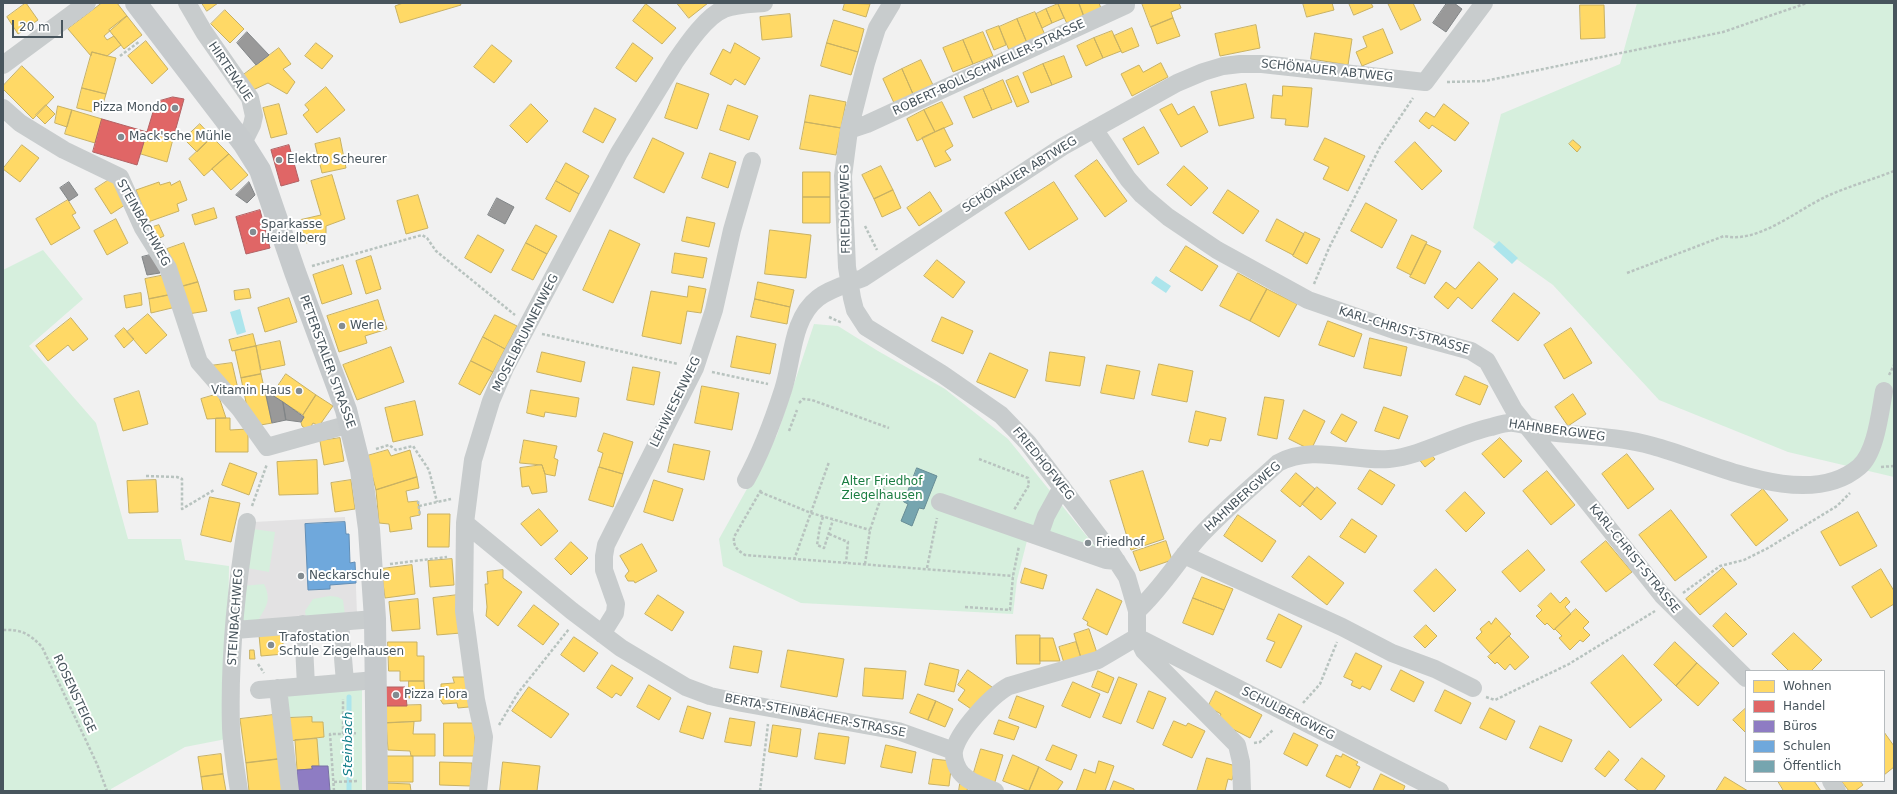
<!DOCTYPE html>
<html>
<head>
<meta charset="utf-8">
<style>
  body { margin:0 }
  #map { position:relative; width:1897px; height:794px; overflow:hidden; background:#f1f1f1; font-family:"DejaVu Sans",sans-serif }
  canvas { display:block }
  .frame { position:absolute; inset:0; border:4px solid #48555d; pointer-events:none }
  .legend { position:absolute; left:1745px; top:670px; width:140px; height:112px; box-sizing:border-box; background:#fff; border:1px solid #b6bbbe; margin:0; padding:5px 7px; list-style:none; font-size:12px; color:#48555d }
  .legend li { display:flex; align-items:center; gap:8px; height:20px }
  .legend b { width:20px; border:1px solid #b6bbbe }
  .scale { position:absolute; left:12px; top:20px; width:51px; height:18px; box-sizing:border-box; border:2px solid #48555d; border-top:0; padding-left:5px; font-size:12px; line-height:14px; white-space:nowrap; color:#48555d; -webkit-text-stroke:3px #fff; paint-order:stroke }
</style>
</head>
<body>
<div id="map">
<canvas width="1897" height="794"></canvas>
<div class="frame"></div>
<ul class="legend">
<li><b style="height:11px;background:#ffd966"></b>Wohnen</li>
<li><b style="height:11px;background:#e06666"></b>Handel</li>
<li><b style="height:11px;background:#8e7cc3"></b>Büros</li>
<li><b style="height:11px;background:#6fa8dc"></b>Schulen</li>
<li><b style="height:11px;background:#76a5af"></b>Öffentlich</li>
</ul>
<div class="scale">20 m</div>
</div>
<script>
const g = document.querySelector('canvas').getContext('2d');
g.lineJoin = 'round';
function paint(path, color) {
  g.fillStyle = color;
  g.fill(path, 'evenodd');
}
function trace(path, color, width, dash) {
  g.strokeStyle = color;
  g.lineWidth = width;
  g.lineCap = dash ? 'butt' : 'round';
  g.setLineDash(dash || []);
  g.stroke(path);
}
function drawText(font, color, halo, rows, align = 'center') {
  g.font = font + ' "DejaVu Sans",sans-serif';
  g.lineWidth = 4;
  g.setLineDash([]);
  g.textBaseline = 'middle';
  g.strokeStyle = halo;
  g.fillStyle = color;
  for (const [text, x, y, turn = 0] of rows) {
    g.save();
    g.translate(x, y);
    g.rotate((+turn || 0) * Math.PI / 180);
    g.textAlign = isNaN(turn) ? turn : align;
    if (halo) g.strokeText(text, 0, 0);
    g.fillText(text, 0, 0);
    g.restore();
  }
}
paint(new Path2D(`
  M345,517L346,534H349L350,562H355L357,614L258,621L243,586L254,522Z`), '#e3e2e3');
paint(new Path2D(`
  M1637,3H1894V477L1788,452L1659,400L1553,285L1473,228L1501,114L1620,64Z
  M43,250L83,299L29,346L96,423L128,539H181L185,560L229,566L226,739L185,747L111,789V791H3V270Z
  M814,324L838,326L878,351L945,389L1008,439L1102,555L1030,529L1017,580L1013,614L801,603L723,566L719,539L777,435Z
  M253,529L275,532L269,572L247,568Z
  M264,584C272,601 266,606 258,621L242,623L243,586Z
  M330,596L338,597L343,600L345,615L306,618L305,611L313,599Z
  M362,689V791H330L328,766H319L317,738L324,737L323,722H312L311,717L288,718L285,693Z`), '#d6efdd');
paint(new Path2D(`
  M1499,241L1518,258L1512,264L1493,247Z
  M1156,276L1171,286L1166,293L1151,283Z
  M240,309L246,332L237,335L230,312Z`), '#ace5ec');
const homes = new Path2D(`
  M26,3L38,20L18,34L7,17Z
  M102,3H117L127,16L104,36L107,40L114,36L121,45L107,56L92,52L91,56L68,29Z
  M202,3H218L207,11Z
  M460,3L461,5L400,23L395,6L403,3Z
  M677,3H708L689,18Z
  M845,3L870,4L866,17L843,10Z
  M1060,3H1079L1085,19L1068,26L1058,4Z
  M1079,3H1099L1102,11L1085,19Z
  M1142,3H1179L1181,8L1171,12L1173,18L1151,27Z
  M1303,3H1332L1334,10L1307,17Z
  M1349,3H1371L1373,7L1354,15Z
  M1388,3H1413L1421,20L1401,30Z
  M646,4L676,28L662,44L633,21Z
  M1058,4L1064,18L1052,23L1046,9Z
  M1580,5H1604L1605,38L1581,39Z
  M1046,9L1052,23L1042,28L1036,14Z
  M225,10L244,29L230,43L211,24Z
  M1035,12L1045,35L1027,43L1017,19Z
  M790,14L792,37L762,40L760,17Z
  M127,16L142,35L124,49L109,30Z
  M1173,18L1180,36L1157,44L1151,27Z
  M1017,19L1027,43L1009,50L999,27Z
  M834,20L864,29L858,52L827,43Z
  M1256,25L1260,48L1220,56L1215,34Z
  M999,26L1006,45L994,50L986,31Z
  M1132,28L1139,46L1122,53L1114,36Z
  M1383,29L1393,53L1362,66L1356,52L1367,47L1363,37Z
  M1112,31L1121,51L1103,58L1094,38Z
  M983,32L993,56L973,64L963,40Z
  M1315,33L1352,39L1348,65L1311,59Z
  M1094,38L1103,58L1086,66L1077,46Z
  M963,40L973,64L953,72L943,48Z
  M146,41L168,69L152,84L128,56Z
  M316,43L333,56L322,69L305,56Z
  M633,43L653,58L636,82L616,68Z
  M735,43L760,58L745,85L735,79L731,85L710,74L723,49L730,53Z
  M827,43L858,52L851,75L821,66Z
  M492,45L512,61L494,83L474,67Z
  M279,48L291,64L283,69L295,82L287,94L268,83L253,90L242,76Z
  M92,52L116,58L106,94L82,88Z
  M1064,56L1072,77L1052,85L1043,64Z
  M921,60L933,85L913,94L902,69Z
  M1161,63L1168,77L1132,96L1121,74L1139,65L1143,72Z
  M1043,64L1052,85L1031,93L1023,73Z
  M22,66L54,97L33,119L3,89V86Z
  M902,69L913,94L894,103L883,79Z
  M1018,76L1029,102L1017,107L1006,81Z
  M1003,80L1012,102L992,110L983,89Z
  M677,83L709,94L697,129L665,118Z
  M1246,84L1254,118L1219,126L1211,92Z
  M1283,86L1312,88L1308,127L1285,125L1286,119L1271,118L1273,95L1282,96Z
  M326,87L345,110L317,133L303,115L309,110L305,105Z
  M82,88L106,94L103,104L95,102L93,112L77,108Z
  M983,89L992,110L973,118L964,97Z
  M810,95L846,102L841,128L805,122Z
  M942,102L953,124L935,132L924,110Z
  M279,104L287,134L271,138L263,108Z
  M531,104L548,121L527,143L510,126Z
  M1172,104L1178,115L1194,106L1208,132L1181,147L1160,110Z
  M1444,104L1469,123L1455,141L1432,125L1429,129L1419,121L1426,112L1434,117Z
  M46,105L55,114L45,124L36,115Z
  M728,105L758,116L749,140L720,130Z
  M58,106L72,110L67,127L55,123Z
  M595,108L616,119L603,143L583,132Z
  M72,110L102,119L95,143L65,134Z
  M924,110L935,132L917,141L907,119Z
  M805,122L841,128L836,155L800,149Z
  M200,124L212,137L197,152L184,139Z
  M1144,127L1159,153L1138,165L1123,139Z
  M944,128L953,146L945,151L951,160L935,167L922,138Z
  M147,132L173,139L167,162L141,154Z
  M212,137L229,154L204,176L189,159Z
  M340,138L346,168L322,173L315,144Z
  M653,138L684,153L664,193L634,178Z
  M1325,138L1365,156L1348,191L1323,179L1329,167L1314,160Z
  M1573,140L1581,147L1577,152L1569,144Z
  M1415,142L1442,171L1422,190L1395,162Z
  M22,145L39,158L20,182L3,169Z
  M710,153L736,162L728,188L702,178Z
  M229,154L248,175L231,190L212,169Z
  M1097,160L1127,201L1105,217L1075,176Z
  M566,163L589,176L579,194L556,181Z
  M881,166L893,190L874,199L862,175Z
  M1184,166L1208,188L1191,206L1167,185Z
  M803,172H830V197H803Z
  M332,175L345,219L326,226V238L306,243L299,220L321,215L311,181Z
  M112,178L128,203L111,214L95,189Z
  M180,181L187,200L177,204L179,211L148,222L136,190L159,182L160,185L170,182L171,185Z
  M556,181L579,194L570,212L546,199Z
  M1054,182L1078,219L1029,250L1005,213Z
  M893,190L901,208L882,217L874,199Z
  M1228,190L1259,211L1243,234L1213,213Z
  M930,192L942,211L919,226L907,208Z
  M418,195L428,228L406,234L397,201Z
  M803,197H830V223H803Z
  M68,200L76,213L72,215L80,228L51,245L36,219Z
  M1366,203L1397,220L1382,248L1351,231Z
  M214,208L217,218L195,225L192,215Z
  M687,217L715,223L709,247L682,241Z
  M116,219L128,243L107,255L94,231Z
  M1277,219L1304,234L1293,255L1266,241Z
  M159,225L164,236L155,240L150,228Z
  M536,225L557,236L547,254L526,243Z
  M610,230L640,244L613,303L583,290Z
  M770,230L811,235L806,278L765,274Z
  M1305,232L1320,239L1307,264L1293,256Z
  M478,235L504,250L491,273L465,258Z
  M1412,235L1427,242L1411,275L1397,268Z
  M184,243L198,282L180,287L167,249Z
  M526,243L547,254L533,280L512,270Z
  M1426,244L1441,251L1425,284L1410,277Z
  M1186,246L1218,266L1202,291L1170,271Z
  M675,253L707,258L703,278L672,273Z
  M371,256L381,289L366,294L356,261Z
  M937,260L965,282L953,298L924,276Z
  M1479,262L1498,279L1472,309L1458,297L1448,309L1434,297L1446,282L1455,289Z
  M343,265L352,294L322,304L313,275Z
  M1238,273L1267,289L1250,321L1220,306Z
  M170,274L174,294L149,299L145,279Z
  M198,282L207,311L188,314L180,287Z
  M758,282L794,290L790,307L755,299Z
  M689,286L706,289L701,313L687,311L681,344L642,336L651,291L687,297Z
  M249,289L251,298L235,300L234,291Z
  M1267,289L1297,304L1279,337L1250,321Z
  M141,293L142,305L126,308L124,296Z
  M1514,293L1540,313L1518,341L1492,321Z
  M174,294L176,307L151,313L149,299Z
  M289,298L297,322L265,332L258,308Z
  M755,299L790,307L787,324L751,317Z
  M378,300L387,329L365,336L367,343L339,352L327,316Z
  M148,314L167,335L146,354L127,332Z
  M495,315L517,326L505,349L483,337Z
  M942,317L973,331L963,354L932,341Z
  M71,318L88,339L73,351L68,345L48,361L36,346Z
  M1328,321L1362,334L1354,357L1319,345Z
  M124,328L134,339L124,348L115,336Z
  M1571,328L1592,363L1564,379L1544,345Z
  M253,334L256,346L232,351L229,340Z
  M737,336L776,344L770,374L731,367Z
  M483,337L505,349L493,372L471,361Z
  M1370,338L1407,347L1401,376L1364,368Z
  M280,341L285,365L261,370L256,346Z
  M256,346L261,374L241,378L235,351Z
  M391,347L404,382L357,400L343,365Z
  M542,352L585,362L581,382L537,372Z
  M1050,352L1085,357L1080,386L1046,381Z
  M990,353L1028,370L1015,398L977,382Z
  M471,361L493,372L480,395L459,384Z
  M232,363L238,389L229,391L209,366Z
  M1159,364L1193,371L1187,402L1152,395Z
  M1107,365L1140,371L1134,399L1101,393Z
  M633,367L660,372L654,405L627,400Z
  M261,374L272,423L255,426L248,412L241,378Z
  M286,374L316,395L303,415L272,395Z
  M1465,376L1488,386L1480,405L1456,395Z
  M702,386L739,393L732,430L695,423Z
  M531,390L579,398L576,417L545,412L544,417L527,413Z
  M139,391L148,424L123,431L114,399Z
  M218,394L226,418L207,419L201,399Z
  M1573,394L1586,414L1568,426L1555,407Z
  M316,395L333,406L319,426L313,423L310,428L306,429L302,426L301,422L304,417L303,415Z
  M1265,397L1284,400L1277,439L1258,435Z
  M415,401L423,435L393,442L385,408Z
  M1384,407L1408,416L1399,439L1375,431Z
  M1304,410L1325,421L1311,450L1289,439Z
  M1196,411L1226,418L1221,441L1210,439L1208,446L1189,442Z
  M1342,414L1357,422L1346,442L1331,433Z
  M216,418H230V430L248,429V452H216Z
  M604,433L633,442L623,474L599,467L603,453L598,451Z
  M340,438L344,461L324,465L320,441Z
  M1500,438L1522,461L1504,478L1482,454Z
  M524,440L557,446L554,458L558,460L555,476L545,474L542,465L520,463Z
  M674,444L710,451L704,480L668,472Z
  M388,450L391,456L410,450L417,477L376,490L367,456Z
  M1428,451L1435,459L1425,467L1418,458Z
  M1627,454L1654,489L1628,509L1602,474Z
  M317,460L318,494L279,495L277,462Z
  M230,463L257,473L249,495L222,485Z
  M542,465L545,474L547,492L532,494L529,486L522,487L520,468Z
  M599,467L623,474L613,507L589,500Z
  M1370,470L1395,485L1382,505L1358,489Z
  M1143,471L1164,539L1131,550L1110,481Z
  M1547,471L1575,505L1551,525L1523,491Z
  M1296,473L1315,489L1300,507L1281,491Z
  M417,477L419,488L406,491L408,502L418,501L420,515L410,517L412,529L390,532L389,524L379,523L376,490Z
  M156,480L158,512L129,513L127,481Z
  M351,480L355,509L335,512L331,483Z
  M654,480L683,489L673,521L644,512Z
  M1317,487L1336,503L1321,520L1302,504Z
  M1763,489L1788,520L1756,546L1731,515Z
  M1465,492L1485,513L1466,532L1446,511Z
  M210,497L240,503L231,542L201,535Z
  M539,509L558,531L541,546L521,524Z
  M1671,510L1707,557L1675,581L1639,535Z
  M1858,512L1877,546L1840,566L1821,532Z
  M428,514H450L449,547H428Z
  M1238,515L1276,541L1262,562L1224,536Z
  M1352,519L1377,536L1365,553L1340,537Z
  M1166,541L1172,560L1140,571L1133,552Z
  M1606,541L1632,572L1606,592L1581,562Z
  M571,542L588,558L571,575L555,559Z
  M642,544L657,571L635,583L634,581H628L625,576L629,571L620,556Z
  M1528,550L1545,570L1520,592L1502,572Z
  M1309,556L1344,583L1327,605L1292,577Z
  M452,559L454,585L430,587L428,561Z
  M412,565L415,594L385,598L381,569Z
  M1025,568L1047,575L1043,589L1021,583Z
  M1723,568L1737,584L1700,615L1686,599Z
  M1436,569L1456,590L1434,612L1414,591Z
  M1881,569L1894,591V604L1871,618L1852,587Z
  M503,570V578L522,592L498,626L486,616L487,607L485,584H488L487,572Z
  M1202,577L1233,589L1224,610L1193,598Z
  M1097,589L1122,601L1107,635L1087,625L1088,622L1083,619Z
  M1551,593L1560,603L1566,597L1570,602L1565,607L1571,614L1554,630L1547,623L1545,625L1536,616L1542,610L1538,606Z
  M458,595L461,633L437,635L433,598Z
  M658,595L684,612L672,631L645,614Z
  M1193,598L1224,610L1213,635L1183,623Z
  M418,599L420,629L392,631L389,602Z
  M534,605L559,624L543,645L518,626Z
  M1576,609L1589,622L1583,628L1590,635L1583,642L1580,640L1570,650L1559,638L1562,636L1555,629Z
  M1726,613L1747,634L1733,647L1713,626Z
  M1279,614L1302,626L1281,668L1266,661L1275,642L1267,639Z
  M1496,618L1511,634L1491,654L1476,638L1482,632L1480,629L1489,621L1491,624Z
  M1426,625L1437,636L1425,648L1414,637Z
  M1089,629L1097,653L1081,658L1074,634Z
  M282,633L284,654L261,656L259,635Z
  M1794,633L1822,660L1811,671H1789L1772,654Z
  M1016,635H1040V664H1017Z
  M1509,636L1529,657L1515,670L1510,664L1505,670L1497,662L1495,664L1488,657Z
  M574,637L598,653L584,672L561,655Z
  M1040,638H1053L1060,661H1040Z
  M388,642H417V656H424V681H400V671H389Z
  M1076,642L1081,658L1064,663L1059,647Z
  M1675,642L1697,663L1676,686L1654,665Z
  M734,646L762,651L758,673L730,668Z
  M250,650H254L255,659H250Z
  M788,650L844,659L837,697L781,687Z
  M1356,653L1382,666L1370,690L1362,686L1360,689L1351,685L1353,681L1344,677Z
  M1623,655L1662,700L1630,728L1591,683Z
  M930,663L959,670L954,692L925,685Z
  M1697,663L1719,683L1698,706L1676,686Z
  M612,665L633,678L621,696L616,693L612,698L597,688Z
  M865,668L906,671L903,699L863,696Z
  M968,670L992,687L974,711L958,700L965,690L958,685Z
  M1401,670L1424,682L1414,702L1391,690Z
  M1098,671L1114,678L1108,693L1092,687Z
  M453,677H467L469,707L458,708L457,703L443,704L438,696L441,692V684L454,683Z
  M1119,677L1137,684L1121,724L1103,717Z
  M409,681H424L425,698H409Z
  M1073,682L1100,694L1090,718L1062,706Z
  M649,685L671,698L659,720L637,707Z
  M529,687L569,714L551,738L512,711Z
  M1445,690L1471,703L1461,724L1435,711Z
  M1149,691L1166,698L1153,729L1137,722Z
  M1216,691L1262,715L1250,738L1217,721L1221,714L1208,707Z
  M918,694L936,701L928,720L910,713Z
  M1017,696L1044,706L1036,728L1009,718Z
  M936,701L953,709L945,727L928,720Z
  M421,705V721L386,723V706Z
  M688,706L711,713L703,739L680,732Z
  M1490,708L1515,721L1506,740L1480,728Z
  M1746,708V733L1733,720Z
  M273,715L279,759L246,763L240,719Z
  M312,717V722H323L324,737L289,741L288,718Z
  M730,718L755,722L751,746L725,742Z
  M999,720L1019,727L1014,740L994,734Z
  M1174,721L1186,726L1188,723L1205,731L1192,758L1163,745Z
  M414,722L413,734H435V756H411L410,751L388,750L386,723Z
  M444,723H475V756H444Z
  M773,725L801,729L797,757L769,752Z
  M1540,726L1572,740L1562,762L1530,748Z
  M1884,732L1894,746V767L1884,775Z
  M819,733L849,737L845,764L815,759Z
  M1294,733L1318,745L1307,766L1284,754Z
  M317,739L319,766H312V769L297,770L295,740Z
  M886,745L916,752L912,773L881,767Z
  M1053,745L1077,755L1071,770L1046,760Z
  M981,749L1003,755L994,785L972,779Z
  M1609,751L1619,760L1605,777L1595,769Z
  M221,754L223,774L201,777L198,757Z
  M1343,754L1358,762L1356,765L1360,767L1350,788L1326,776L1336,755L1341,757Z
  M1013,755L1039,767L1029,791L1003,781Z
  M385,756H413V782H385Z
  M1207,758L1236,766L1232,780L1228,779L1225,791H1197Z
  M1642,758L1665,776L1654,791H1639L1625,780Z
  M279,759L283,791H249L246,763Z
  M933,759L952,761L949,786L929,784Z
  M1099,761L1114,766L1105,791H1076L1084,769L1095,773Z
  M440,762L472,763L471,786L440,785Z
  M503,762L540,766L537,791H500Z
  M1039,767L1063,782L1057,791H1029Z
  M223,774L226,791H203L201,777Z
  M1381,774L1405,786L1403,791H1373Z
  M1725,777L1748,791H1716Z
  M1114,781L1134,789V791H1110Z
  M1778,781H1814L1821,791H1784Z
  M1844,781H1860L1863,785L1855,791H1849L1842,782Z
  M385,783L410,784L411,791H385Z
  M960,784L968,785L967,791H959Z`);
paint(homes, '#ffd966');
trace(homes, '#c8b163', 1);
const shops = new Path2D(`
  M173,97L184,99L173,139L147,132L156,102Z
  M102,119L147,132L137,165L93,152Z
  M289,145L299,181L281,186L271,150Z
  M260,210L270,248L246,254L236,217Z
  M385,687H405L407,706H386Z`);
paint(shops, '#e06666');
trace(shops, '#b26163', 1);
const offices = new Path2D(`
  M312,766H328L330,791H298L297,770L312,769Z`);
paint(offices, '#8e7cc3');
trace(offices, '#7970a4', 1);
const schools = new Path2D(`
  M345,522L346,534H349L350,563L355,562L356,583L330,585V589L308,590L305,524Z`);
paint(schools, '#6fa8dc');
trace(schools, '#638fb6', 1);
const public = new Path2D(`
  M917,468L937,476L924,509L919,508L912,526L901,521L908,504L904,502Z`);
paint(public, '#76a5af');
trace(public, '#688d96', 1);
const industry = new Path2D(`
  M1447,3H1454L1462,9L1446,32L1433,23Z
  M247,32L269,55L256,65L237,43Z
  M69,182L78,195L69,201L60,188Z
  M249,182L255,195L247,203L236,195Z
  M497,198L514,207L505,224L488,215Z
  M154,254L161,268L160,273L147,275L142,257Z
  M276,388L272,395L283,402L286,420L272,423L265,390Z
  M283,402L304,417L301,422L286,420Z`);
paint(industry, '#999');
trace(industry, '#818587', 1);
trace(new Path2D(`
  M349,697V791`), '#ace5ec', 5);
trace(new Path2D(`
  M120,56L140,41
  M1447,82L1485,81L1723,32L1807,3
  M865,226L877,250
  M312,266L422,235L427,238L436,251L515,315
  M1627,273L1724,236C1757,244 1796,211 1825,197C1847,187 1871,180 1894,171
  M1314,284L1329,248L1380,147L1413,98
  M829,317L842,323
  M542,334L678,364
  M712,372L768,384
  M1889,375L1894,365
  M799,403L803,399L812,400L889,428
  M789,431L797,410
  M376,449L389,445L396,450L413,446L429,470L437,502
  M979,459L1028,478L1029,485L1014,510
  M1881,467L1894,466
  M146,476L177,477L182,479V509L214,490
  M761,490L734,537C733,546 737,550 745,555L1013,576
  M760,492L811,513L870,530
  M418,501L420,515
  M252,506L267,464
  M419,506L451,499
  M823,517L820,526L817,545L824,548L833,520
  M829,534L848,542L846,563
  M794,560L829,462
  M390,564L447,557
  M865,564L870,530L886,483
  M927,568L937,518
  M1683,593L1720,566L1744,560L1768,548L1837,506L1850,493
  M965,607L1010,610L1013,576L1019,546
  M3,630C21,629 30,634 42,647L97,764L107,791
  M258,664L264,673
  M1486,697L1495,700L1569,664L1655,611
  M1303,703L1320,684L1337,642
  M499,725L518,693L569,629
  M343,734L358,733
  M1254,743L1260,742L1273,730
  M334,782L357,781
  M334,791L330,734H343V699
  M760,791L768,724`), '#b8c3bf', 2.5, [3, 2]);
trace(new Path2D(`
  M187,3L204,32L250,98L254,116L252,125L243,143
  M892,3L877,28L866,63L849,130L843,176L847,267L852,298L855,310L866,327L942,374L1001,415L1028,443L1110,551L1127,577L1137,611V637L1144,651L1237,745L1241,762L1242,791
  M3,65L87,3
  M3,108L20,123L64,150L120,177L143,228L168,268L199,362L240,409L267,447L350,424
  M1094,129L1128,179L1142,195L1168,217L1217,250L1308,300L1394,330L1471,351L1487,361L1514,410L1662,595L1746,678
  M849,130L867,124L1126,5V3
  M746,480C762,451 773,421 783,390C793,360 791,319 818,298C831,288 848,284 863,278L1062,147L1177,83L1203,72L1223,66L1240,64H1262L1425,82L1484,3
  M940,502L1106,560L1117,561
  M465,523L572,611L621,648L686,687L710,696L742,703L898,731L954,751
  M1039,536L1046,516L1062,487
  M1184,555L1342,627L1392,653L1435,669L1473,688
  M1137,611C1162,588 1178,560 1200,536C1224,510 1252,487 1278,463C1312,444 1353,462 1389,459C1422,456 1458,434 1491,427C1498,425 1507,422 1514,423C1526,424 1536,430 1547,432C1582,436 1618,436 1653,446C1710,461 1806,512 1859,467C1876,453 1880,412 1884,391
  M340,622L345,682
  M303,624L306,686
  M235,630L375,619
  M602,634L615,613L616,604L604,570V556L606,545L695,368L714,310L732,230L752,161
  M1137,637L1440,791
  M278,688L290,791
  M259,690L376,680
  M1831,781L1837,791
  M239,791C236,770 232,749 231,728C229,660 236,589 247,522
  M478,791L484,737L476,700L464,611L465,523L473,460L491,401L505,368L619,153L675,62C686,46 706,16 724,9C736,4 751,4 764,3
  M995,791C985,787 970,783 962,774C957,769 953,759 954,751C958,731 992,695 1009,686L1098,660L1137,637`), '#c8cccd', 18);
trace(new Path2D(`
  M136,3L243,143L260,170L295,272L346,410L361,470L369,529L375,619L377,791`), '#c6cacc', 22);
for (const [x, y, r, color] of [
  [175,108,4,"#838c91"],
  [121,137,4,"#838c91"],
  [279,160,4,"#838c91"],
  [253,232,4,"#838c91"],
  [342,326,4,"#838c91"],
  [299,391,4,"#838c91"],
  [1088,543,4,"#838c91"],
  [301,576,4,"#838c91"],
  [271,645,4,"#838c91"],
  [396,695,4,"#838c91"]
]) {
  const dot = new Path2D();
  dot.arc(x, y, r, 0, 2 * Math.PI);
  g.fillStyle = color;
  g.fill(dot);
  trace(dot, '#fff', 1.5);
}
drawText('12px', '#48555d', '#fff', [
  ["ROBERT-BOLLSCHWEILER-STRASSE",989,68,-25],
  ["SCHÖNAUER ABTWEG",1327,71,6],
  ["HIRTENAUE",230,72,56],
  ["SCHÖNAUER ABTWEG",1020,175,-32],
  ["FRIEDHOFWEG",846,209,-91],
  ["STEINBACHWEG",143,223,61],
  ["KARL-CHRIST-STRASSE",1404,331,17],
  ["MOSELBRUNNENWEG",526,333,-63],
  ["PETERSTALER STRASSE",327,362,70],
  ["LEHWIESENWEG",676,402,-64],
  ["HAHNBERGWEG",1557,431,8],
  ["FRIEDHOFWEG",1043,464,51],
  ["HAHNBERGWEG",1243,497,-42],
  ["KARL-CHRIST-STRASSE",1634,559,51],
  ["STEINBACHWEG",236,617,-86],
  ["ROSENSTEIGE",74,694,65],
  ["SCHULBERGWEG",1288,714,27],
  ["BERTA-STEINBÄCHER-STRASSE",815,716,11]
]);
drawText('12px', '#48555d', '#fff', [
  ["Pizza Mondo",167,108,"right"],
  ["Mack'sche Mühle",129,137],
  ["Elektro Scheurer",287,160],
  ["Sparkasse",261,225],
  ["Heidelberg",261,239],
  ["Werle",350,326],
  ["Vitamin Haus",291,391,"right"],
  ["Friedhof",1096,543],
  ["Neckarschule",309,576],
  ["Trafostation",279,638],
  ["Schule Ziegelhausen",279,652],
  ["Pizza Flora",404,695]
], 'left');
drawText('12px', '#1a7d41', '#fff', [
  ["Alter Friedhof",882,482],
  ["Ziegelhausen",882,496]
]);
drawText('italic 13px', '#117d89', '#fff', [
  ["Steinbach",349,744,-90]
]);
</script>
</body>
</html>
